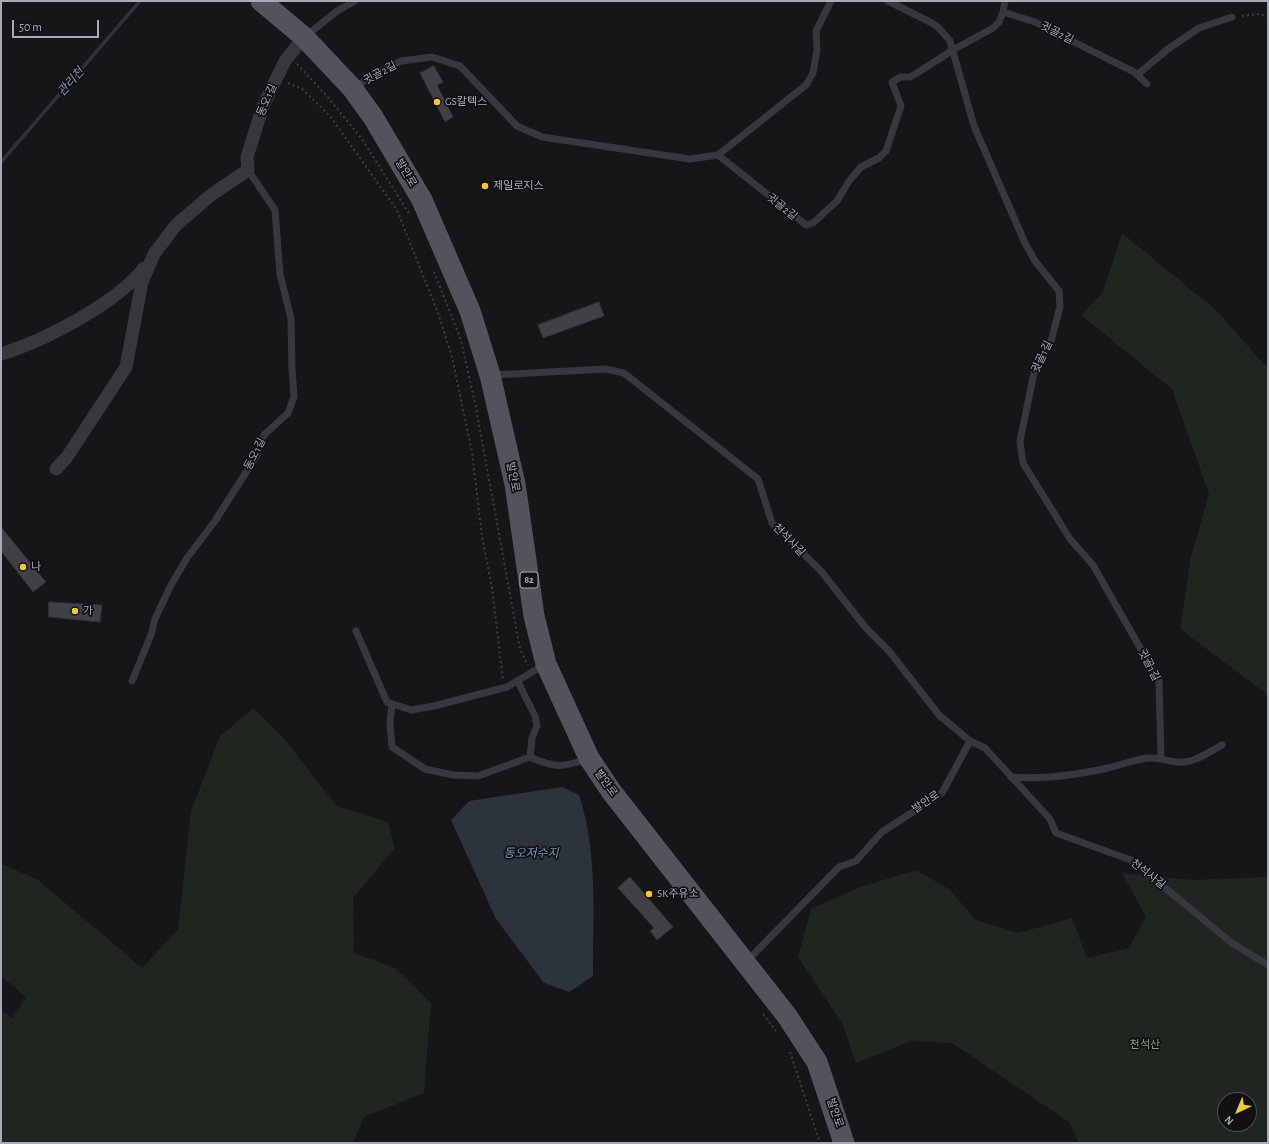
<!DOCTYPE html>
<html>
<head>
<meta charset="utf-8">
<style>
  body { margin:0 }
  #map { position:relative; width:1269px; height:1144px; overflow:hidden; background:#161618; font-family:"Alegreya Sans",sans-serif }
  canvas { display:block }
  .frame { position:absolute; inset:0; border:2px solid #a7abb8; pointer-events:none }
  .north { position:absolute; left:1217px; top:1092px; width:40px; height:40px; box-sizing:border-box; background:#111113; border:1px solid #4d4f55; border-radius:50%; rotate:224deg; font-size:11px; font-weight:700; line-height:16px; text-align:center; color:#a7abb8 }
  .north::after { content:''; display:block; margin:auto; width:14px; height:18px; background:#f3c932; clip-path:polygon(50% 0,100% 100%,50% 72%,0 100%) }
  .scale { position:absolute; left:12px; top:20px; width:87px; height:18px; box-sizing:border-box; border:2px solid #a7abb8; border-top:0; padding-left:5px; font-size:12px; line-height:14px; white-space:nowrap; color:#a7abb8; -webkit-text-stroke:3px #111113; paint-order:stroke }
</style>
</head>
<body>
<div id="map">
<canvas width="1269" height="1144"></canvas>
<div class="frame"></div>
<div class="north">N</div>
<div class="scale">50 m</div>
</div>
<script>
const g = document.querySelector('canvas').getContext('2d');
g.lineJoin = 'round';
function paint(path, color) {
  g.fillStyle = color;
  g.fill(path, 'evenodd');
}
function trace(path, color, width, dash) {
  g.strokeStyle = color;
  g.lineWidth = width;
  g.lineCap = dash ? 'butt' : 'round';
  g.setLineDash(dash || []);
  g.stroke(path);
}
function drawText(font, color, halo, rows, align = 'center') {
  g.font = font + ' "Alegreya Sans","Noto Sans KR",sans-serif';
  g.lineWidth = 3.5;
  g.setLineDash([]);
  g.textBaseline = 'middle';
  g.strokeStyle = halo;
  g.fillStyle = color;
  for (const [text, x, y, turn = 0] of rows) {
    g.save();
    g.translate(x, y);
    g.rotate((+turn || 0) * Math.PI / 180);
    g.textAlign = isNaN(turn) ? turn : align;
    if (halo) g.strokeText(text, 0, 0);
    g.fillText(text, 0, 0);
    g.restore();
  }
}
paint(new Path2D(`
  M1122,233L1217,311L1268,369V695L1180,629L1191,557L1209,494L1172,389L1081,315L1103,292Z
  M254,708L285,740L337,806L388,822L395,848L353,898L354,953L395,968L431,1003L424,1093L364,1117L353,1143H1V1010L12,1018L26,997L1,976V864L37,879L142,968L178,929L191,811L220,736Z
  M916,870L949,889L976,920L1018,933L1072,918L1087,958L1129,948L1146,917L1122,873L1193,880L1268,877V1143H1079L1069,1122L952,1043L911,1041L856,1063L843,1025L798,957L811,909L860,887ZM1225,1100H1249V1124H1225Z`), '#1e261f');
paint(new Path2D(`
  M562,787L579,795C598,853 593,915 593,976L569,992L544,983L496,919L451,820L469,801Z`), '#2c333c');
trace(new Path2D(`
  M1,162L140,1`), '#2c333c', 3.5);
const building = new Path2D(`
  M434,66L443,82L437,85L453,117L445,122L420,73Z
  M599,302L604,316L543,338L538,325Z
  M1,527L46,582L33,592L1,551Z
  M49,602L102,605L100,622L49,617Z
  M630,877L673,927L657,940L650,931L654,928L618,888Z`);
paint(building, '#404045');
trace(building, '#303034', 1);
trace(new Path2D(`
  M1242,16L1257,14L1268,16
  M297,64L325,94L362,139L410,215
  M288,83L302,89L330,116L397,210L438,313L452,357L472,452L482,537L492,588L503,680
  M434,272L461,340L476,408L520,649L528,665
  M763,1014L776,1031
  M790,1052L820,1143`), '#3d3e44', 2, [2, 3]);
trace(new Path2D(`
  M888,1L930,22L938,27L950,41L974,126L1025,243L1035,261L1059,291L1060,307L1051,341L1034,373L1020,441L1023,463L1070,539L1093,565L1159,681L1161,758
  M1003,12L1005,1
  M306,36L337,11L355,1
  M1137,75L1168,49L1199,28L1232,17
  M354,87L401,61L432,57L460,66L517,126L542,137L690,159L718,155L806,225L813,223L837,201L849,181L861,167L879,158L886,151L901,106L892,82L900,77H910L917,73L953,50L993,28L999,22L1003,12L1035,22L1084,47L1134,72L1147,84
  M718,155L806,85L813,73L817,50L816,31L831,1
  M493,375L605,369L624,373L758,479L772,523L821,571L865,627L889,651L939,715L970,741L985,748L1050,819L1056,833L1131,860L1232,943L1268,965
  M356,631L387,702L411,710L434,706L507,687L544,665
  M132,681L151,635L155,619L171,585L187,558L215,521L257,455L264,435L288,413L294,397L292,369L291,319L280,274L275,210L248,170
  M518,682L535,716L537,726L532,738L530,757
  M392,704L390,723L392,747L425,769L453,775L478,776L530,757C555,768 561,768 587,759
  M1011,777C1043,780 1076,775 1108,768C1121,765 1134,760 1147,758C1158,757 1166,761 1177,762C1193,764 1209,752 1222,745
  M747,961L839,867L856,861L882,832L942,793L970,741`), '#37373d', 7);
trace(new Path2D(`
  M1,354C44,341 117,303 144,268
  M56,469L67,457L126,367L142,282L154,254L176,225L211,195L248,170L247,157L263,106L285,61L304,37`), '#37373d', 13);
trace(new Path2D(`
  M261,1L304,37L352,88L373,117L422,200L470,311L490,375L515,484L534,616L546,664L589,758L611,791L787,1016L817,1062L844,1143`), '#53535c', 21);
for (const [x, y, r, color] of [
  [437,102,4,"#f3c932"],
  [485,186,4,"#f3c932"],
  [23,567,4,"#f3c932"],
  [75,611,4,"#f3c932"],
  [649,894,4,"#f3c932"]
]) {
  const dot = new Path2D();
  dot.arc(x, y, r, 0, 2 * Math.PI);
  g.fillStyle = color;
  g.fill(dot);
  trace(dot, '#111113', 1.5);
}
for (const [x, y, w] of [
  [529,580,18]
]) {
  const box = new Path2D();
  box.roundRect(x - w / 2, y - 8, w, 16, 3);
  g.fillStyle = '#111113';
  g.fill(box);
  trace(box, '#a7abb8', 1);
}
drawText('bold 10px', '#a7abb8', null, [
  ["82",529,580]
]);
drawText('11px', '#a7abb8', '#111113', [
  ["귓골2길",1057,33,27],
  ["귓골2길",380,73,-28],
  ["동오1길",267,100,-67],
  ["발안로",406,173,59],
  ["귓골2길",782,207,39],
  ["귓골1길",1042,357,-65],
  ["동오1길",255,454,-63],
  ["발안로",513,477,79],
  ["천석사길",789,540,46],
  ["귓골1길",1149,665,63],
  ["발안로",606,783,54],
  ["발안로",926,802,-34],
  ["천석사길",1148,874,38],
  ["발안로",835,1113,71]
]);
drawText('11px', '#a7abb8', '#111113', [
  ["GS칼텍스",445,102],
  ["제일로지스",493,186],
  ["나",31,567],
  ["가",83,611],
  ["SK주유소",657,894]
], 'left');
drawText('11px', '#7ea385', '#111113', [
  ["천석산",1145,1045]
]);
drawText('italic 12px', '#7e94b3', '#111113', [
  ["관리천",71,82,-49],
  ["동오저수지",531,853]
]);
</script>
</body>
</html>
